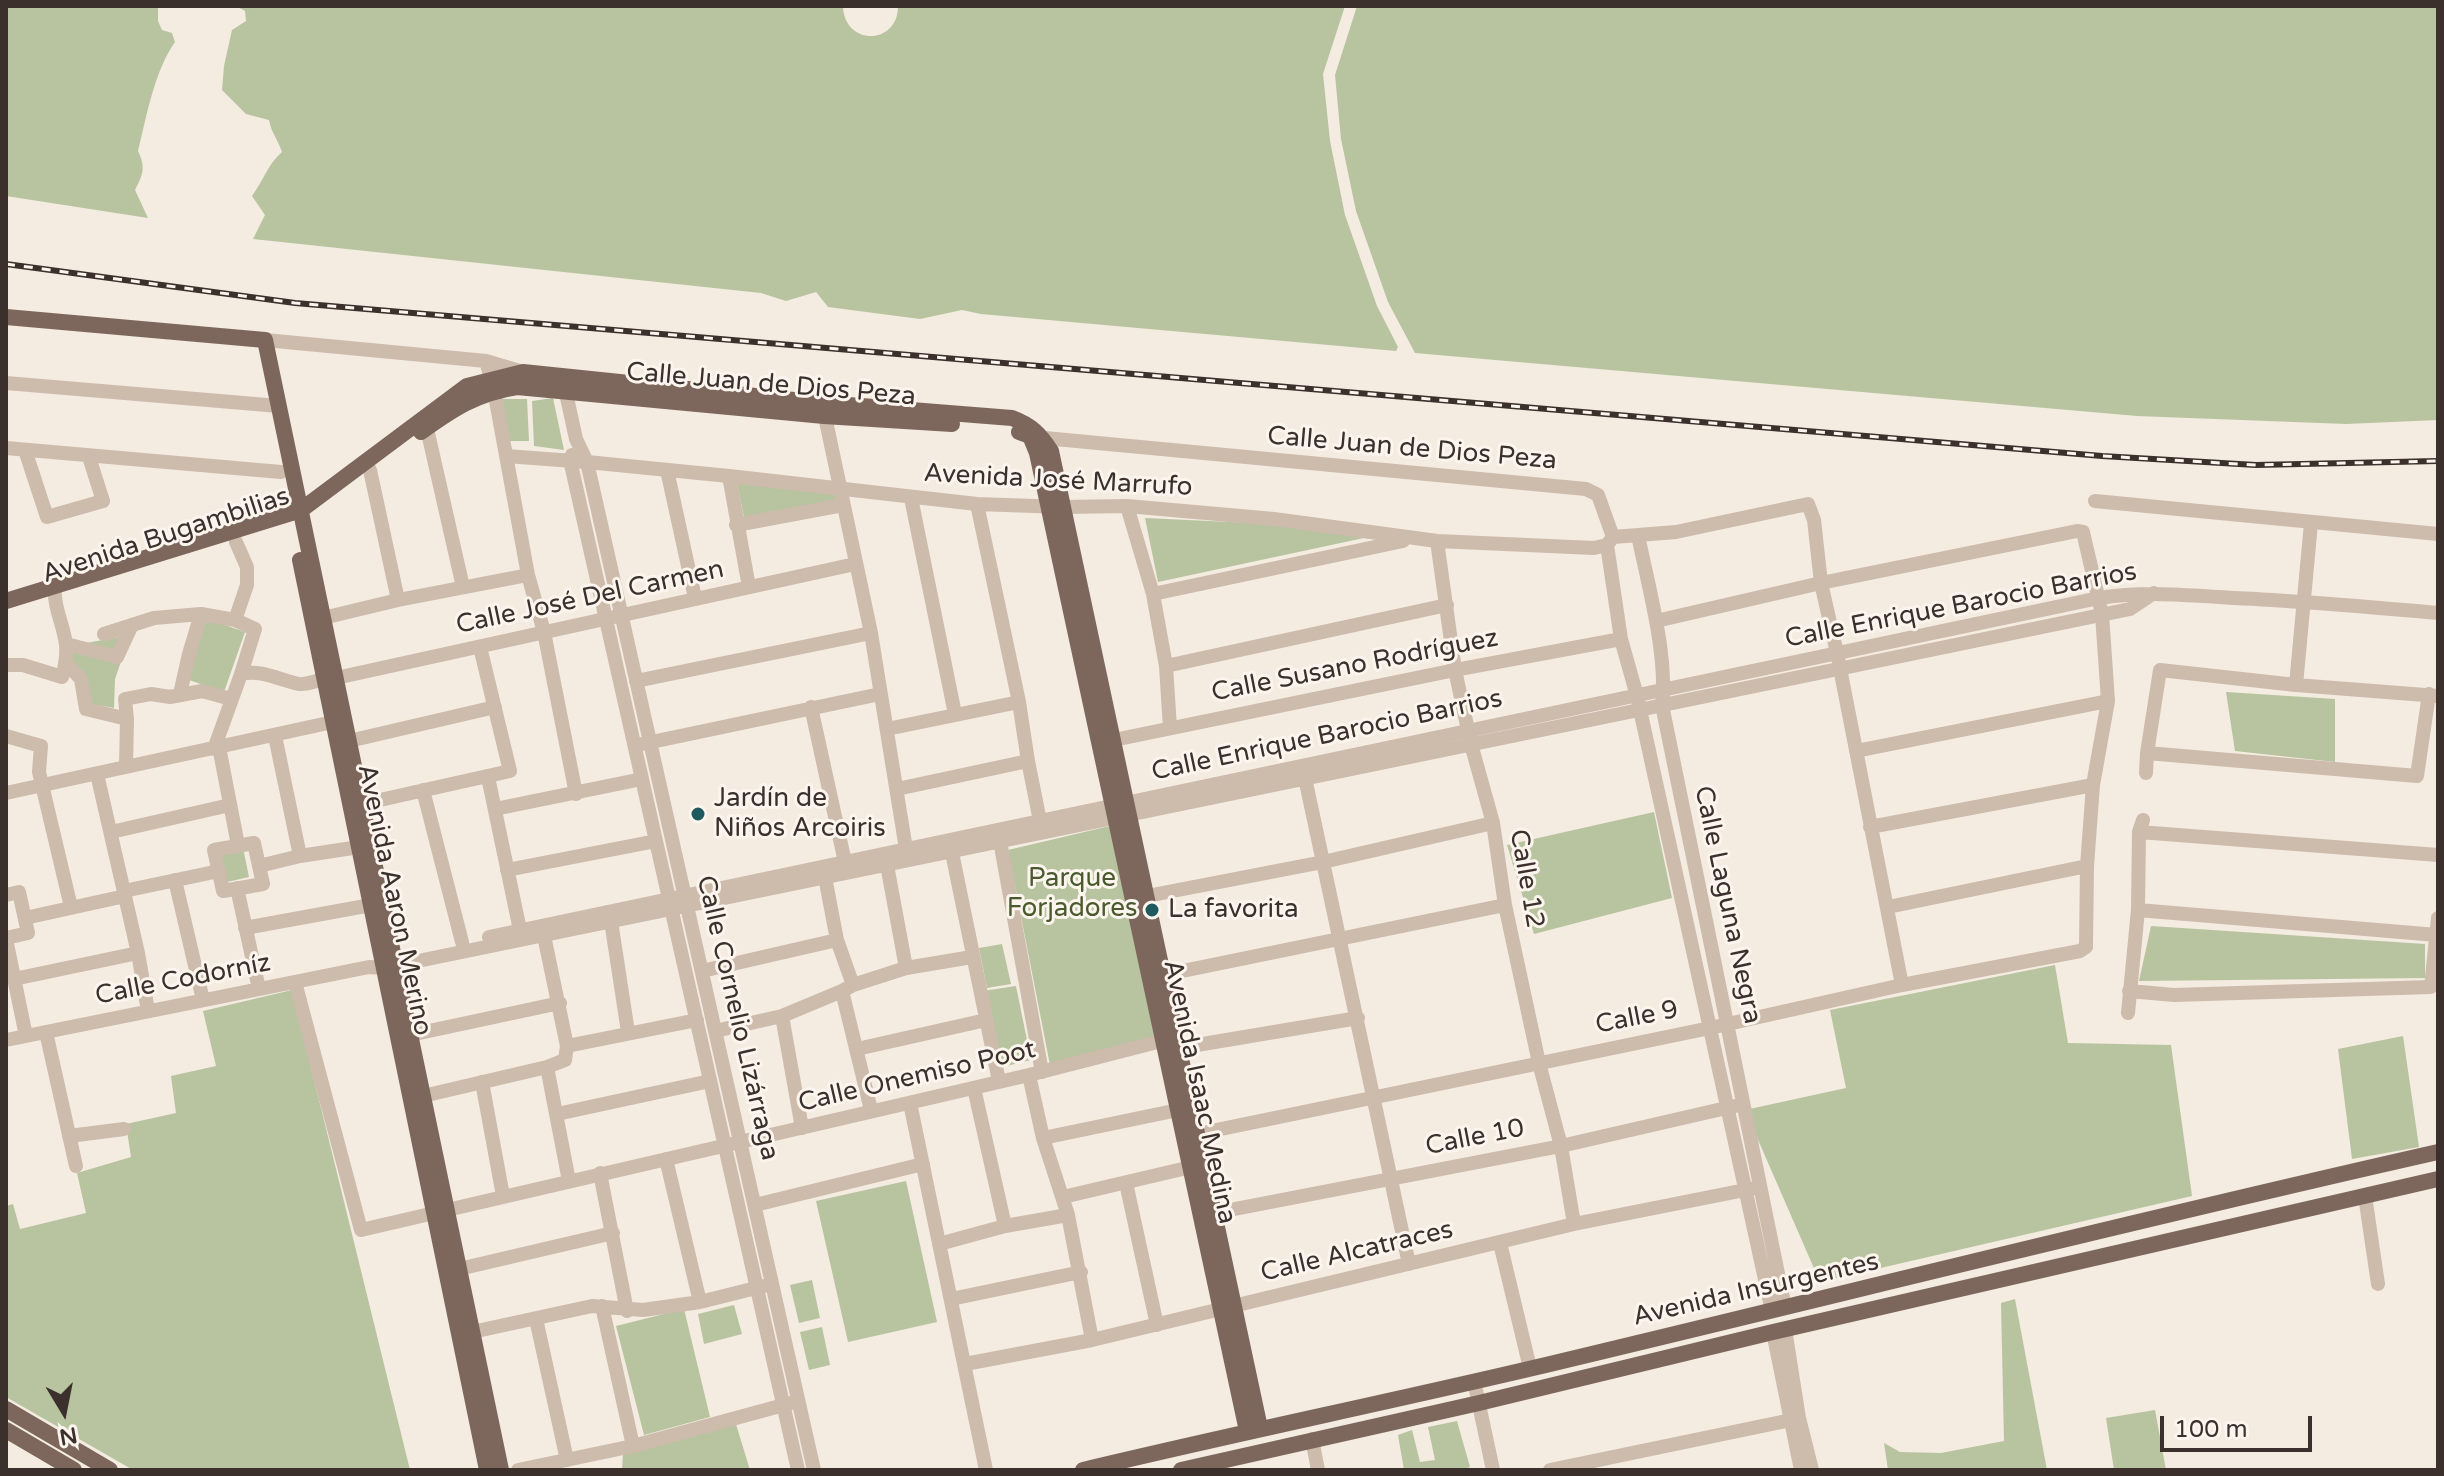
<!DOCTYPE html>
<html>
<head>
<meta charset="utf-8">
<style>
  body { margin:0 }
  #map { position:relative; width:2444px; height:1476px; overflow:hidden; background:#f4ebe1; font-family:"Varela Round",sans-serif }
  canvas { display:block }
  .frame { position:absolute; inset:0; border:8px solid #3b302b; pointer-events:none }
  .north { position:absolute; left:24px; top:1372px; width:80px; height:80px; -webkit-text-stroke:6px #fbf5ee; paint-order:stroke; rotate:170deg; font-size:22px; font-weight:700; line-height:32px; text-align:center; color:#3b302b }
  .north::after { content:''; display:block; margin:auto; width:28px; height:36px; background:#3b302b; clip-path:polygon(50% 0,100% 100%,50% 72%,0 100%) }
  .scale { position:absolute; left:2160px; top:1416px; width:152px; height:36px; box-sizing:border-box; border:4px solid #3b302b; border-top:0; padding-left:10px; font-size:24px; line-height:28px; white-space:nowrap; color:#3b302b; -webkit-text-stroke:6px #fbf5ee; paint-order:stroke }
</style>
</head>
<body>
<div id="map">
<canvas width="2444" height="1476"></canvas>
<div class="frame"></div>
<div class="north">N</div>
<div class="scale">100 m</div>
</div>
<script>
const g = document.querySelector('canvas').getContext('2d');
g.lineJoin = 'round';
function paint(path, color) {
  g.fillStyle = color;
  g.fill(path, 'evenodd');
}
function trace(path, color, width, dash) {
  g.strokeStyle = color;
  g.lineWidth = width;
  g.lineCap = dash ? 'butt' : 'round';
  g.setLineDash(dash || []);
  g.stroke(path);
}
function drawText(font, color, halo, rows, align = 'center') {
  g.font = font + ' "Varela Round",sans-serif';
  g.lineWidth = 6;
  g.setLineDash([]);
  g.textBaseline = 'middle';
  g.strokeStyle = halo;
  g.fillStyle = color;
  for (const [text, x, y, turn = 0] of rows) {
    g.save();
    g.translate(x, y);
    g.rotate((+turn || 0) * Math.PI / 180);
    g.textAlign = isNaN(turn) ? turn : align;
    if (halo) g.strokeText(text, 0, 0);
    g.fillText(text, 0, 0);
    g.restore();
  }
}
paint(new Path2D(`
  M6,6H158V21L162,30L172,33L175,42C154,72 147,115 138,151C146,167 143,175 135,190L148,218L6,196Z
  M236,6H843C844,46 898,46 898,6H1345L1323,74L1330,141L1345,215L1377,306L1398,347L1396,351L981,314L962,310L920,319L828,307L816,292L786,301L761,293L253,239L265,215L252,196C263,181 268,164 282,152C278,140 271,132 269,120L246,114L222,90L224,66L232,30L246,21L245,11Z
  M1357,6H2438V420L2346,424L2137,416L1415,353L1388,302L1356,211L1341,139L1335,75Z
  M553,398L564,450L534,446L532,401Z
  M502,399H527L529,441H505Z
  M737,483L835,494L836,500L744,518Z
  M1145,518L1274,524L1364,538L1158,582Z
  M205,618L245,632L224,692L186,679Z
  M124,636L125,650L115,679L114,708L86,703L73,666L70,646Z
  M2226,692L2335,699V762L2235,751Z
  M1654,812L1672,898L1534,934L1507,845Z
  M1114,825L1155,1041L1050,1065L1008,850Z
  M243,848L249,877L227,882L220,854Z
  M2151,926L2425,944V978L2139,981Z
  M1002,944L1011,984L987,988L979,948Z
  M2055,965L2068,1043L2171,1045L2192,1196L1820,1282L1745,1110L1846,1088L1830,1010Z
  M1016,986L1031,1060L998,1068L983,991Z
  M292,990L410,1470H133L6,1397V1206L13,1204L20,1229L86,1213L77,1173L131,1157L126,1124L176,1113L171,1076L216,1066L203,1011Z
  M2403,1036L2419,1147L2352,1159L2338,1049Z
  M906,1181L937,1322L848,1342L816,1201Z
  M812,1280L820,1318L799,1323L790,1285Z
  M2015,1299L2047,1470H1888L1884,1443L1900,1452L1941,1453L2004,1441L2001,1303Z
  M734,1305L742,1334L704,1344L698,1314Z
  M684,1309L710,1417L644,1435L616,1326Z
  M822,1327L830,1365L809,1370L800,1332Z
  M2155,1410L2166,1470H2114L2106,1418Z
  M735,1421L750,1470H622L623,1454Z
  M1457,1421L1470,1467L1462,1470H1404L1398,1435L1412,1430L1420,1462L1435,1460L1428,1427Z`), '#b8c4a0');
trace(new Path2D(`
  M265,340L486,361L523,372
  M486,361L494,390L528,575L544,632L576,794
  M6,383L279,406
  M564,384L576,439L587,462L814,1470
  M823,407L871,633L906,849
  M425,420L463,587
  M1034,437L1586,489L1598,495L1613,537
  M6,448L281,472
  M25,450L47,517L103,501L89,457
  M572,455L570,460L798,1470
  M506,456L587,462L729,476L977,504L1063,507L1127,506L1274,519L1437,541L1594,548L1607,545
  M370,470L398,600
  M667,470L695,598
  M729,476L749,587
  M911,498L955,714
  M2095,501L2438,534
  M977,504L1019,702L1028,761L1040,821
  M1127,506L1153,594L1166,666L1170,728
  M736,525L843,505
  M1638,535C1648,585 1668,656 1662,705L1785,1308
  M1437,541L1455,670L1471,744L1493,823L1505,905L1539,1063L1561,1146L1574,1224
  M1607,545L1621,639L1637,696L1772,1311
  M1607,545L1613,537L1676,532L1808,504L1814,520L1821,583L1837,653L1902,985
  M1153,594L1403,541
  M323,618L398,600L528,575
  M235,620L247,585V567L236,542
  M104,634L154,618L201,614L235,620L255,629L241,674L214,749
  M66,644L117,657L131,627
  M66,663L81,679L86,709L127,719
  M6,665H23L62,677C65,667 67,656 66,645C64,625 53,607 55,586
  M1166,666L1447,605
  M241,674C262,669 279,680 299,684C306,685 316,681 324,679
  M336,678L855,564
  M636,681L871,633
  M2296,685L2311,523
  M180,694L189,654L201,614
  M811,707L845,862
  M887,729L1019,702
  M6,736L41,746L39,772L71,907
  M275,736L300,856
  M349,741L495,707
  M1104,742L1455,670L1621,639
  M642,744L880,694
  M219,747L238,845
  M1856,751L2108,701
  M2147,753L2417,776L2429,694
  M126,767L127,719L125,699L151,694L170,697L202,691L231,699
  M2146,773L2147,753L2160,670L2296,685L2438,696
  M97,774L138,953L148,1011
  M488,777L520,930
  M1305,778L1409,1264
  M897,789L1028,761
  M423,790L462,942
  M6,793L342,720
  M362,804L510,771L480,647
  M495,809L642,779
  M1870,827L2093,785
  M111,832L230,805
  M2139,832L2438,855
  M1000,841L1042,1072
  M254,843L263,884L223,891L214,850Z
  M950,843L999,1081
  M887,865L906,968
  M259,866L300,856L359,847
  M507,870L656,841
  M825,877L837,940L853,985
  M175,880L203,1000
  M237,888L259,989
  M124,891L219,871
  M6,895L19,892L28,933L6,938
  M1147,896L1323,862L1493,823
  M1888,907L2087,866
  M2138,910L2437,935
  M25,918L125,896
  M611,921L628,1032
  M245,928L371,905
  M489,937L2099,598C2144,591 2189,595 2235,598C2303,601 2370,607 2438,613
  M6,939L26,1036
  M702,971L837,940
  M1163,975L1505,905
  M14,979L138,953
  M295,982L361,1230L1029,1075L1173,1038
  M842,991L871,1110
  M2129,991L2174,995L2431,987L2438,918
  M2128,1013L2138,910L2139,832L2143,820
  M782,1016L802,1128
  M715,1031L782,1016L842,991L853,985L906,968L972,957
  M46,1032L76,1166
  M410,1035L560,1003
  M6,1040L369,967L384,968L2130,609L2154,593
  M567,1046L697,1020
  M1179,1048L1358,1018
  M857,1049L986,1020
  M547,1067L569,1181
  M1029,1075L1043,1138L1068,1215L1092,1340
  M482,1082L503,1196
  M974,1088L1005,1226
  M423,1096L547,1067L565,1060L567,1046L542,926
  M910,1103L986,1470
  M557,1114L710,1081
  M1197,1134L1710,1028L1902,985L2080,951L2086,947L2087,866L2093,785L2108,701L2102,614L2083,532L2077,531L1821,583L1656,621
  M69,1136L124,1129
  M1043,1138L1178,1110
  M666,1159L700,1302
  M600,1173L627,1311
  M1126,1183L1157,1325
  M2365,1196L2378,1284
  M1063,1197L1191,1167
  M755,1205L923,1164
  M1214,1213L1561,1146L1735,1106
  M1500,1243L1530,1368
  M939,1244L1005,1226L1068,1215
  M459,1269L613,1233
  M951,1299L1081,1272
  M602,1306L633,1446
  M536,1319L567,1460
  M1785,1329L1799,1418L1812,1470
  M1773,1332L1801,1470
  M463,1334L592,1306L643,1310L700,1302L764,1286
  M965,1364L1092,1340L1574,1224L1760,1187
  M1474,1381L1493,1470
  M1312,1439L1318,1470
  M518,1470L633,1446L791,1403
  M1550,1470L1791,1420`), '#cdbbac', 14);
trace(new Path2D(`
  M6,317L265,340L501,1470
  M421,432C453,409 477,393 517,387L824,416L952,424
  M1019,432L1030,436L1037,453L1247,1431
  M300,560L487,1470
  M6,601L301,510L467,386L523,372L823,403L1012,418C1031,425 1040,434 1051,451L1260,1428
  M6,1409L110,1470
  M6,1430L74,1470
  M1083,1470C1233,1434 1384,1403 1533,1368C1835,1296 2136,1220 2438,1152
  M1181,1470L1479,1403L1773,1332L2438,1179`), '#7d675c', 16);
const rail = new Path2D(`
  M6,264L295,303L2102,456L2256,465L2438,461`);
trace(rail, '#3b302b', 6);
trace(rail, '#fbf5ee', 3, [9]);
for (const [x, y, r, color] of [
  [698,814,8,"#1f5a5e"],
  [1152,910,8,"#1f5a5e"]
]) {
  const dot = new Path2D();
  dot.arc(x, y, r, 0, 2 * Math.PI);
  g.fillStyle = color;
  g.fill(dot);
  trace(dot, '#fbf5ee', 3);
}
drawText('26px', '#3b302b', '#fbf5ee', [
  ["Calle Juan de Dios Peza",771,385,5],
  ["Calle Juan de Dios Peza",1412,449,5],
  ["Avenida José Marrufo",1058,481,3],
  ["Avenida Bugambilias",166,536,-18],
  ["Calle José Del Carmen",590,598,-12],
  ["Calle Enrique Barocio Barrios",1961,606,-11],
  ["Calle Susano Rodríguez",1355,666,-11],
  ["Calle Enrique Barocio Barrios",1327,736,-12],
  ["Calle 12",1526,879,80],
  ["Avenida Aaron Merino",394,900,78],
  ["Calle Laguna Negra",1727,905,78],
  ["Calle Codorníz",183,980,-11],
  ["Calle Cornelio Lizárraga",737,1018,77],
  ["Calle 9",1637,1018,-11],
  ["Calle Onemiso Poot",917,1077,-13],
  ["Avenida Isaac Medina",1199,1092,78],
  ["Calle 10",1475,1138,-11],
  ["Calle Alcatraces",1357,1252,-13],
  ["Avenida Insurgentes",1756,1290,-13]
]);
drawText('26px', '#3b302b', '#fbf5ee', [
  ["Jardín de",714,799],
  ["Niños Arcoiris",714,829],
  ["La favorita",1168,910]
], 'left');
drawText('26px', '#4a5a2e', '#fbf5ee', [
  ["Parque",1072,879],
  ["Forjadores",1072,909]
]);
</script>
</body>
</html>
